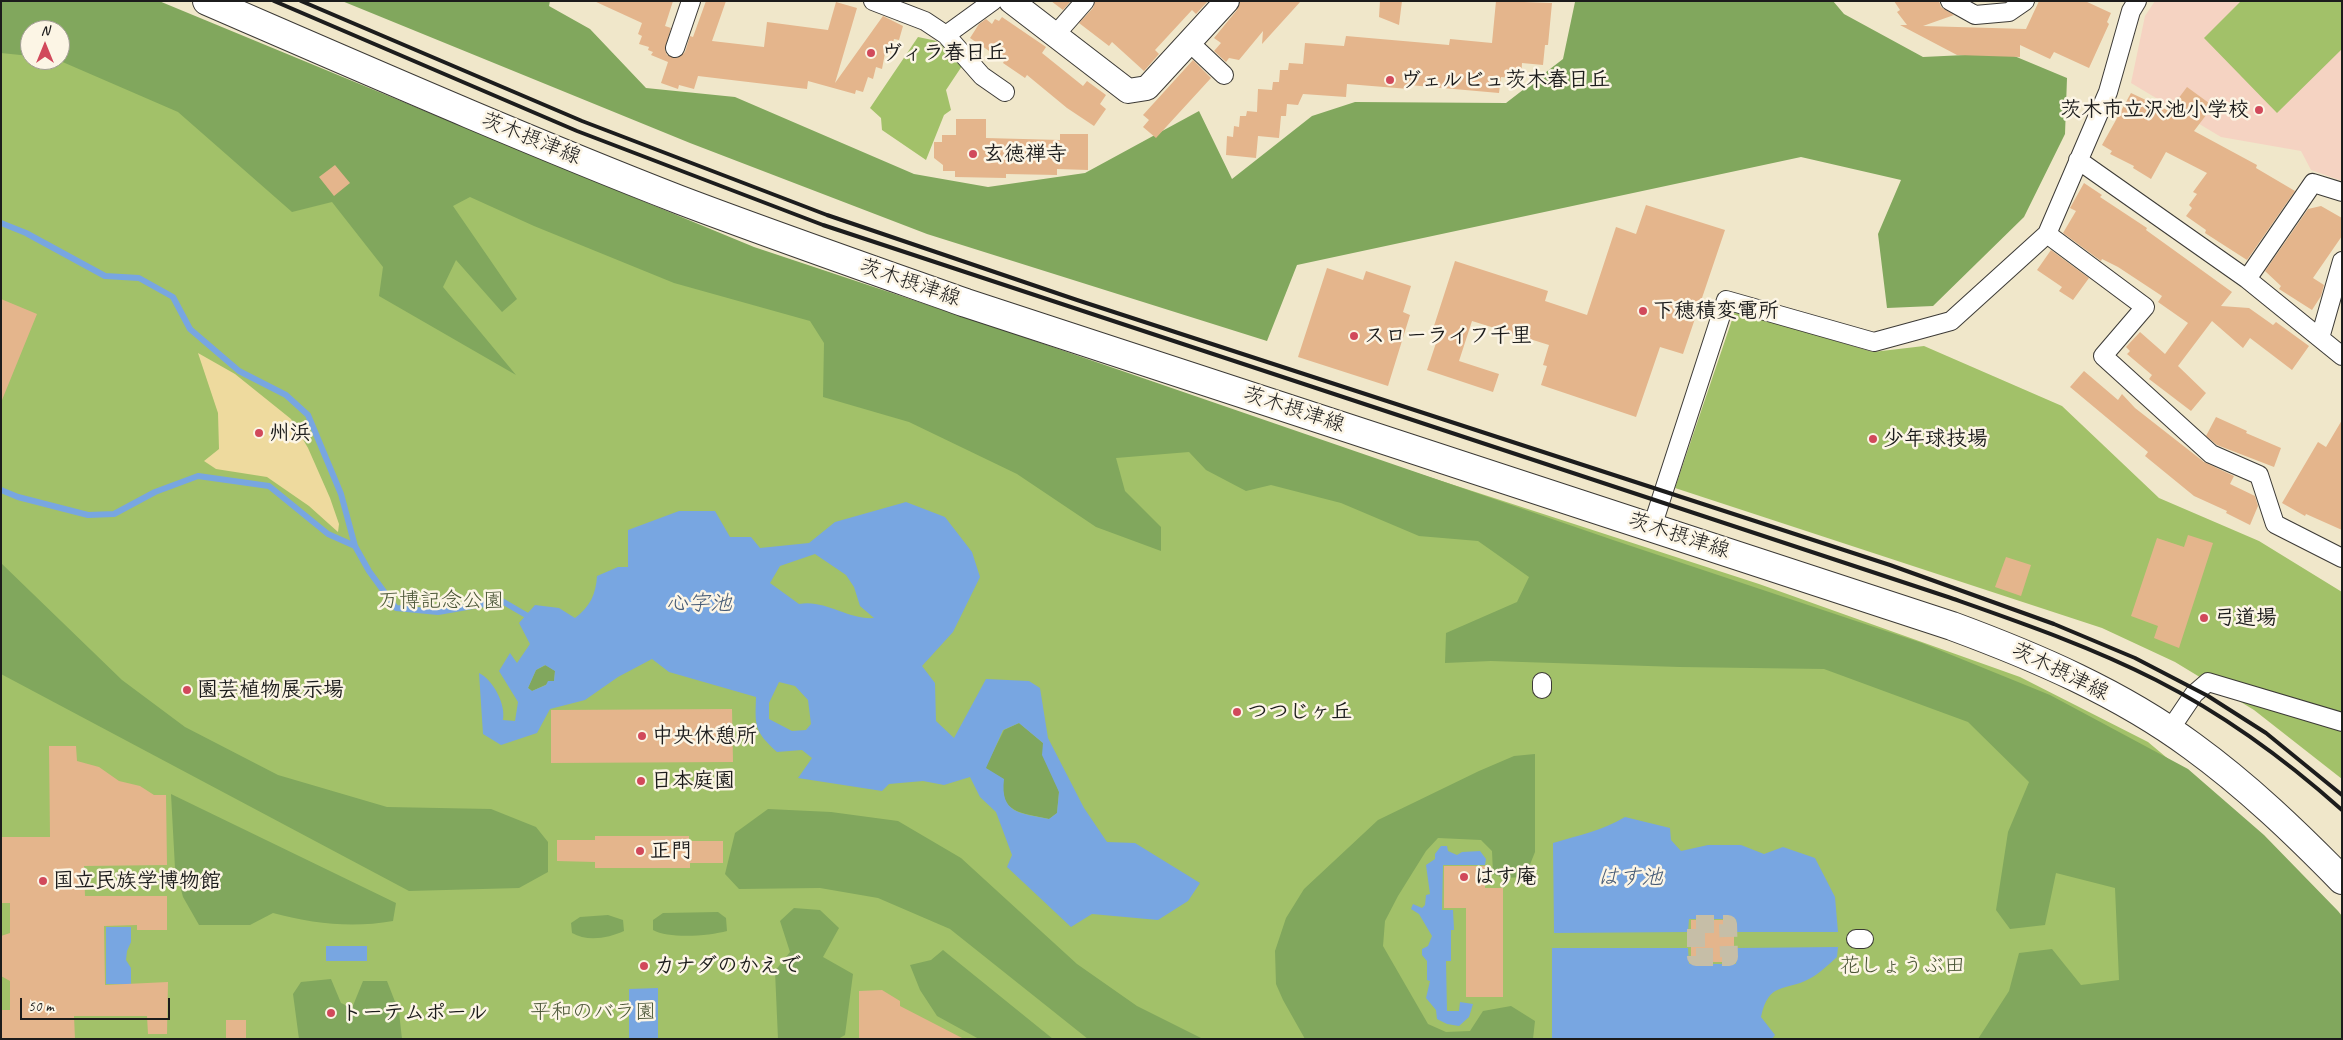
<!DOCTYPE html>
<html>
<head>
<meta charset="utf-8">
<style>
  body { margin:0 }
  #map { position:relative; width:2343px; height:1040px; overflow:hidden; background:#f0e7ca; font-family:Caveat,sans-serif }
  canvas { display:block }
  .frame { position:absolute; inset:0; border:2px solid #1c1c1c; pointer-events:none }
  .north { position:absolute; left:20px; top:20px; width:50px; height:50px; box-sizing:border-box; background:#fcf5e5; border:1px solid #a29e95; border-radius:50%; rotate:0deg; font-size:14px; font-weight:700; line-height:20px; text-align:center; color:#1c1c1c }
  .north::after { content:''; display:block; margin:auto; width:18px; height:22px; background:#d1495b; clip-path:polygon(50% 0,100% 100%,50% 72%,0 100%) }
  .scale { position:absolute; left:20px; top:998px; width:150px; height:22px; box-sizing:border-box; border:2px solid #1c1c1c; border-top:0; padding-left:6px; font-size:15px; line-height:18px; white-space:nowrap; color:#1c1c1c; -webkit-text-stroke:4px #fcf5e5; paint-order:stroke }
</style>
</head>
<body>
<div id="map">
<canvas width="2343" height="1040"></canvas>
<div class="frame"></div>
<div class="north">N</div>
<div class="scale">50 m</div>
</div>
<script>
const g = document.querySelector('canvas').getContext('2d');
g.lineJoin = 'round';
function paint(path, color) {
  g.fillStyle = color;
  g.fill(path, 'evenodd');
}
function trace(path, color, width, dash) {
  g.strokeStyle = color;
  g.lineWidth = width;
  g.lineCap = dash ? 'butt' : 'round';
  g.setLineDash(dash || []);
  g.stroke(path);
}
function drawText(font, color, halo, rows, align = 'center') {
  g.font = font + ' Caveat,"Klee One",sans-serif';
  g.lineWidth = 5;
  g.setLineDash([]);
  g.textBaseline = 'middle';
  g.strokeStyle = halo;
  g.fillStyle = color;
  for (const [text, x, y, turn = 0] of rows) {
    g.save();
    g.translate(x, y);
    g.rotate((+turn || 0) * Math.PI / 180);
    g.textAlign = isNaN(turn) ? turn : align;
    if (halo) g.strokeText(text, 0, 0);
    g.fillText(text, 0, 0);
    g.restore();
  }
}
paint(new Path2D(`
  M2155,1H2342V181L2311,170L2301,151L2221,137L2131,83L2145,16Z`), '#f5d3c2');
paint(new Path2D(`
  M1,1L636,207L1195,401L1759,584L2020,677L2148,742L2277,850L2342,926V1039H1ZM30,30H60V60H30Z
  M2241,1H2342V49L2277,113L2204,38Z
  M918,37L937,41L962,66L946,90L951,110L944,115L926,160L882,130L881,118L870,108Z
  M1735,311L1873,352L1924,346L2062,406L2159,498L2259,541L2342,592V779L2254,710L2175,662L2102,628L1675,488Z`), '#a2c169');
paint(new Path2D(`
  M1,1H159L754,247L1012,333L1613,540L1922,643L2050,695L2188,769L2264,835L2338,911L2342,916V1039H1978L2009,991L2019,953L2052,949L2081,985L2119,980L2115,888L2056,873L2045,925L2010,929L1996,910L2008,832L2029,782L1968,722L1824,669L1680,667L1491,661L1445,663L1446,633L1517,602L1529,577L1478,541L1419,536L1341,503L1271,485L1246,491L1206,470L1189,452L1116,458L1125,491L1161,527V551L1096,527L1017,474L909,422L823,397L824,343L810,321L674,283L534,226L470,197L453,206L517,299L502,312L456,260L443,287L516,375L379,296L383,267L332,202L292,212L178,112L58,60H60V30H30V56L1,53Z
  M342,1H550L549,6L590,29L646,88L735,97L914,174L988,187L1085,173L1199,111L1232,179L1312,116L1355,102L1506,103L1563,59L1575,2L1577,1H1833L1844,14L1923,57L2007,53L2067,78L2065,134L2024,217L1933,306L1887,308L1878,234L1901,180L1801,157L1297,265L1267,341L927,234L690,143Z
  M1,563L122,680L185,727L278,775L387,807L491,809L536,827L548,842V872L519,888L409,891L1,674Z
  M546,665L555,671L554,681L532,691L528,688L536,670Z
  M1019,723L1043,743L1059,792L1057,813L1049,819C1020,812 1000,814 1003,779L985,768L1004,730Z
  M1535,754V852L1525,877L1503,878L1493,874L1492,851L1481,840L1438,838L1426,851L1398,896L1385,921L1383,946L1428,1024L1446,1032L1470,1031L1483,1011L1511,1006L1535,1021L1533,1039H1305L1283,1000L1276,984L1275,951L1286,918L1304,889L1378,820L1479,771L1514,756Z
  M171,794L396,903L393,921C353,928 313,924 273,913L250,925H199L183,897L175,868Z
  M768,809L831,812L898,821L961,858L1077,964L1137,1006L1203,1039H1088L950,929L878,898L820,888L739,889L725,874L735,833Z
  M794,908L820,910L839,928L823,957L853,974L845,1035L838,1039H778L775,971L790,952L780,921Z
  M718,912L726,918L727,931C709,936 669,939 653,930V920L663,913Z
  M608,915L623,920L624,931C609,938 587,942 572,933L571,923L580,917Z
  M943,950L1053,1039H979L937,1016L920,990L910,965L931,960Z
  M331,979L341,1003L352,1008L363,981H387L399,1012L402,1039H299L293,994L301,982Z`), '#81a75d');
paint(new Path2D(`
  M198,353L235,374L291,419L308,448L330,498L339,524L338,532L309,506L267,477L216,469L204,461L219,449L218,413Z`), '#eeda9e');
paint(new Path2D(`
  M906,502L945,517L972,552L980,577L953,632L922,666L935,683L936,721L954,738L986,679L1029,681L1040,688L1048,738L1084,808L1107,842L1135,843L1200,883L1188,901L1158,920L1092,914L1071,927L1007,867L1012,855L996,812L980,797L970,777L944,785L923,781L889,784L882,791L798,778L812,758L802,750L777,752C754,731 755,726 756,697L669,672L652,659L618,677L585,700L550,709L537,733L501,745L483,734L479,673C493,680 506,704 503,720L515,721L518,702L499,671L510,653L517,663L530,644L519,623L535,605L559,608L575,618C590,607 596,594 597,576L618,567H628V530L679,511H715L730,537H751L760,548L809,543L835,522ZM815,554L846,575L854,587L860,606L874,618C848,620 825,599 799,604L770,583L780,566ZM545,665L555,671L554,681H548L546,685L532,691L528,688L536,670ZM779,682L795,686L808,700L811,724L806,730L792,731L769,719V703ZM1019,723L1043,743L1042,755L1059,792L1057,813L1049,819C1020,813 1000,814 1004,779L986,768L1003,730Z
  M1625,817L1670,828L1671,840L1681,851L1708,845H1741L1764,854L1783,847L1815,858L1835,897L1838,932H1737L1736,919H1689L1688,932L1554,933L1553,843C1579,835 1602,831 1625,817Z
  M1441,846H1447L1448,851L1457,855L1462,852L1480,851L1486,859L1485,865H1443L1442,910H1453L1454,930H1451V961H1446L1447,1011H1459L1460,1002L1473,1004L1469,1017L1459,1026L1447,1024L1437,1019L1436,1010L1426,998L1430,981L1427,980V961L1422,955V949L1428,946L1432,936L1419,914L1411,909L1413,904L1422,908L1425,905L1426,895L1430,894L1426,865L1435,859V854Z
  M106,927H131V942L127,951L126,960L131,968V984H106Z
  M326,946H367V961H326Z
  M1838,947L1837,957C1829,964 1819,974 1809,979C1784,992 1769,981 1761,1017L1775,1035L1772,1039H1552V948H1688L1689,964H1736L1737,948Z
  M658,988V1039H629V989Z`), '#78a6e1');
trace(new Path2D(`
  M1,223L26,233L105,276L139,278L173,297L190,329L239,371L286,395L308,415L341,494L355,546L369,571L396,608L438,612L502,601L526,615
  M1,490L18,497L88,515L114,514L155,492L198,476L269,486L328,534L355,546`), '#78a6e1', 6);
paint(new Path2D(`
  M594,1H673L665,26L671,28L665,50L667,55L677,58L685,52L690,36L693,37L706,1H726L712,41L764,47L767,22L828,30L836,2L857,8L835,83L883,16L903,26L899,40L894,39L890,54L885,53L882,69L876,67L873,79L868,77L863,92L856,90L855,94L808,81L807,89L698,76L694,89L679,85L678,89L661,83L668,62L651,55L653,52L648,50L649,47L639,44L642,36L638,34L642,23Z
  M1051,1H1071L1063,10Z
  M1095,1H1208L1196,14L1192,10L1155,50L1159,54L1144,71L1112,42L1109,46L1079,23L1093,8Z
  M1240,1H1301L1262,44L1263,31L1239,60L1229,58L1226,62L1214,51L1221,43L1214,38L1237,10Z
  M1380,1H1402L1399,25L1379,17Z
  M1496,1L1552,3L1548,45H1545L1543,65L1522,63L1521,79L1501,77L1499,93L1409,85V89L1347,84L1346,97L1303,94L1298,105L1287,104L1286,116H1281L1279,138L1258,136L1256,158L1226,155L1227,136L1233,137L1234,126L1239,127L1240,116H1246L1247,111L1257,112L1258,89L1272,90L1273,82H1279L1280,70H1288L1289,63L1303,64L1305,43L1344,46L1346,36L1449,45L1450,39L1492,43Z
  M1894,1H1939L1941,7L1954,15L1923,26L2026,29L2039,1H2085L2111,13L2107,22L2109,24L2089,68L2054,52L2050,59L2020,45V57L1957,55L1900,25H1907L1897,12L1900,10Z
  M1002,17L1046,47L1042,53L1083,86L1087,81L1106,95L1100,104L1106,109L1094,126L1067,108L1027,75L1025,78L1003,63L1004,61L970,38L979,24L986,19L992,24L995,19L999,21Z
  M1193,60L1211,78L1156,138L1143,127L1149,120L1143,115Z
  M2187,87L2213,106L2194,131L2257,165L2256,168L2295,191L2247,260L2205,233L2206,230L2186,216L2192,208L2189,205L2197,194L2193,192L2207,173L2166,152L2151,179L2133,168L2134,166L2110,154L2112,151L2102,145L2131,93L2169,111Z
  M956,119H986V138L1060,140V134H1088V170L1057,169V175L1006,174V178L955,177V171H943V165L934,158V142H942V135H956Z
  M335,165L350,183L334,196L319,177Z
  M2084,183L2102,195L2100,197L2147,228L2146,230L2232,292L2221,306L2249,308L2273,325L2276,322L2309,346L2292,370L2250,338L2243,348L2212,321L2178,366L2206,393L2191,411L2149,379L2152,375L2127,354L2130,351L2126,347L2140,332L2165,354L2188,323L2158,302L2162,296L2118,267L2102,259L2101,261L2063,233L2076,211L2070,208Z
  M1646,205L1725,230L1683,354L1660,347L1636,417L1541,385L1547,366L1543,365L1549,345L1472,321L1459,361L1499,374L1493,392L1427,370L1440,331L1433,329L1455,261L1548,291L1545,301L1587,315L1616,227L1636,234Z
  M2321,206L2342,218V236L2313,278L2324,285L2321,296L2312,310L2279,289L2281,286L2265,271L2308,209Z
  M2051,250L2089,278L2073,300L2059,291L2062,287L2037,270Z
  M1327,268L1363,280L1366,271L1411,286L1403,312L1410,315L1388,386L1298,357Z
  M1,299L37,314L2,400H1Z
  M2084,371L2118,400L2122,394L2135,408L2204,462L2234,476L2230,484L2255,496L2258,506L2250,525L2226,513L2227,511L2194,496L2145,456L2148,452L2070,387Z
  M2216,417L2247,431L2246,433L2281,448L2274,467L2217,445L2206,436Z
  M2342,420V530L2306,514L2305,516L2282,503L2318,442L2326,447Z
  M2188,535L2213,543L2179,648L2154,638L2158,626L2131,616L2157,538L2184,547Z
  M2006,557L2031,565L2021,596L1995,587Z
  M732,709L733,762L551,763V710Z
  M49,746H76L77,761L99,767L119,781L140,786L154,795H166L167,865L84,866L85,896H167V930H137V925L104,926L105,985L168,982L167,1034H148L147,1016H74L75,1039H1V1010H10V981L1,976V936L10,933V903H1V837H50Z
  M595,836H689V841H723V863H690V868H595V862L557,861V840H595Z
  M1444,866H1485V888H1503V997H1466V908H1444Z
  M1691,920H1734V962H1691Z
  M882,990L900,1001V1006L964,1039H859V991Z
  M226,1020H246V1039H226Z`), '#e4b58c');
trace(new Path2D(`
  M1696,924H1728L1729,957H1696Z`), '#c6bea7', 18, [18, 9]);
const street = new Path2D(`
  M873,1L925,21L946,35L982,76L1005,92
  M1950,1L1975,15L2009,12L2025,1
  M1056,34L1085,1
  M946,35L993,1
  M1189,42L1224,75
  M675,48L691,1
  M2078,160L2247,279L2342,356
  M2047,234L2145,307L2103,356L2211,454L2259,475L2275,524L2342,558
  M2247,279L2313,183L2342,192
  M2320,338L2342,261
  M1652,527L1726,300L1874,342L1951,321L2047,234L2108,92L2131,11L2137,1
  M1542,682V689
  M2169,731L2194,694L2208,682L2342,722
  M1856,939H1864`);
const secondary = new Path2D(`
  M1011,1L1128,91L1147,88L1227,1`);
const primary = new Path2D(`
  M207,1C364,69 521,138 680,200C775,236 870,269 966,303L1952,626C2036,657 2120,693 2192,746C2247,786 2295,832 2342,880`);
trace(street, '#3c3a36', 20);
trace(secondary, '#3c3a36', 26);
trace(primary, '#3c3a36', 30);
trace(street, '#fff', 18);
trace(secondary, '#fff', 24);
trace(primary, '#fff', 28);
trace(new Path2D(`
  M274,1L577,131L823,225L1948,597C2019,622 2089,646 2156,680C2223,714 2286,760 2342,810
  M301,1L582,121L827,215L1077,300L1890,565L2054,624L2135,658L2208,696L2266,733L2342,795`), '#1c1c1c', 4);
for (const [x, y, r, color] of [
  [871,53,5,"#d1495b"],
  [1390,80,5,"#d1495b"],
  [2259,110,5,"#d1495b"],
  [973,154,5,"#d1495b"],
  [1643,311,5,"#d1495b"],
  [1354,336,5,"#d1495b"],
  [259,433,5,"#d1495b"],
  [1873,439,5,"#d1495b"],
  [2204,618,5,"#d1495b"],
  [187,690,5,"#d1495b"],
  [1237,712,5,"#d1495b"],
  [642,736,5,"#d1495b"],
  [641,781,5,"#d1495b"],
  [640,851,5,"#d1495b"],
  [1464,877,5,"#d1495b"],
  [43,881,5,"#d1495b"],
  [644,966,5,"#d1495b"],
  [331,1013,5,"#d1495b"]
]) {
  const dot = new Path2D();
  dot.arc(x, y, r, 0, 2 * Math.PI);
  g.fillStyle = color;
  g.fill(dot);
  trace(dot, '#fcf5e5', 2);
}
drawText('bold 21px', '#1c1c1c', '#fcf5e5', [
  ["ヴィラ春日丘",881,53],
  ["ヴェルビュ茨木春日丘",1400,80],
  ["茨木市立沢池小学校",2249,110,"right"],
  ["玄徳禅寺",983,154],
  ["下穂積変電所",1653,311],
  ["スローライフ千里",1364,336],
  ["州浜",269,433],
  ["少年球技場",1883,439],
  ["弓道場",2214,618],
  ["園芸植物展示場",197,690],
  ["つつじヶ丘",1247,712],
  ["中央休憩所",652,736],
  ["日本庭園",651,781],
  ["正門",650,851],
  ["はす庵",1474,877],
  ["国立民族学博物館",53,881],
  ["カナダのかえで",654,966],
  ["トーテムポール",341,1013]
], 'left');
drawText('21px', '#1c1c1c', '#fcf5e5', [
  ["茨木摂津線",531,139,22],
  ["茨木摂津線",910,283,19],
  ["茨木摂津線",1294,410,18],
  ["茨木摂津線",1679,536,18],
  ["茨木摂津線",2060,672,26]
]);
drawText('21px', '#4b5637', '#fcf5e5', [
  ["万博記念公園",441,601],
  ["花しょうぶ田",1902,966],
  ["平和のバラ園",593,1012]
]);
drawText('italic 22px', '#455a75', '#fcf5e5', [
  ["心字池",699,604],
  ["はす池",1630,878]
]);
</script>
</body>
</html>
